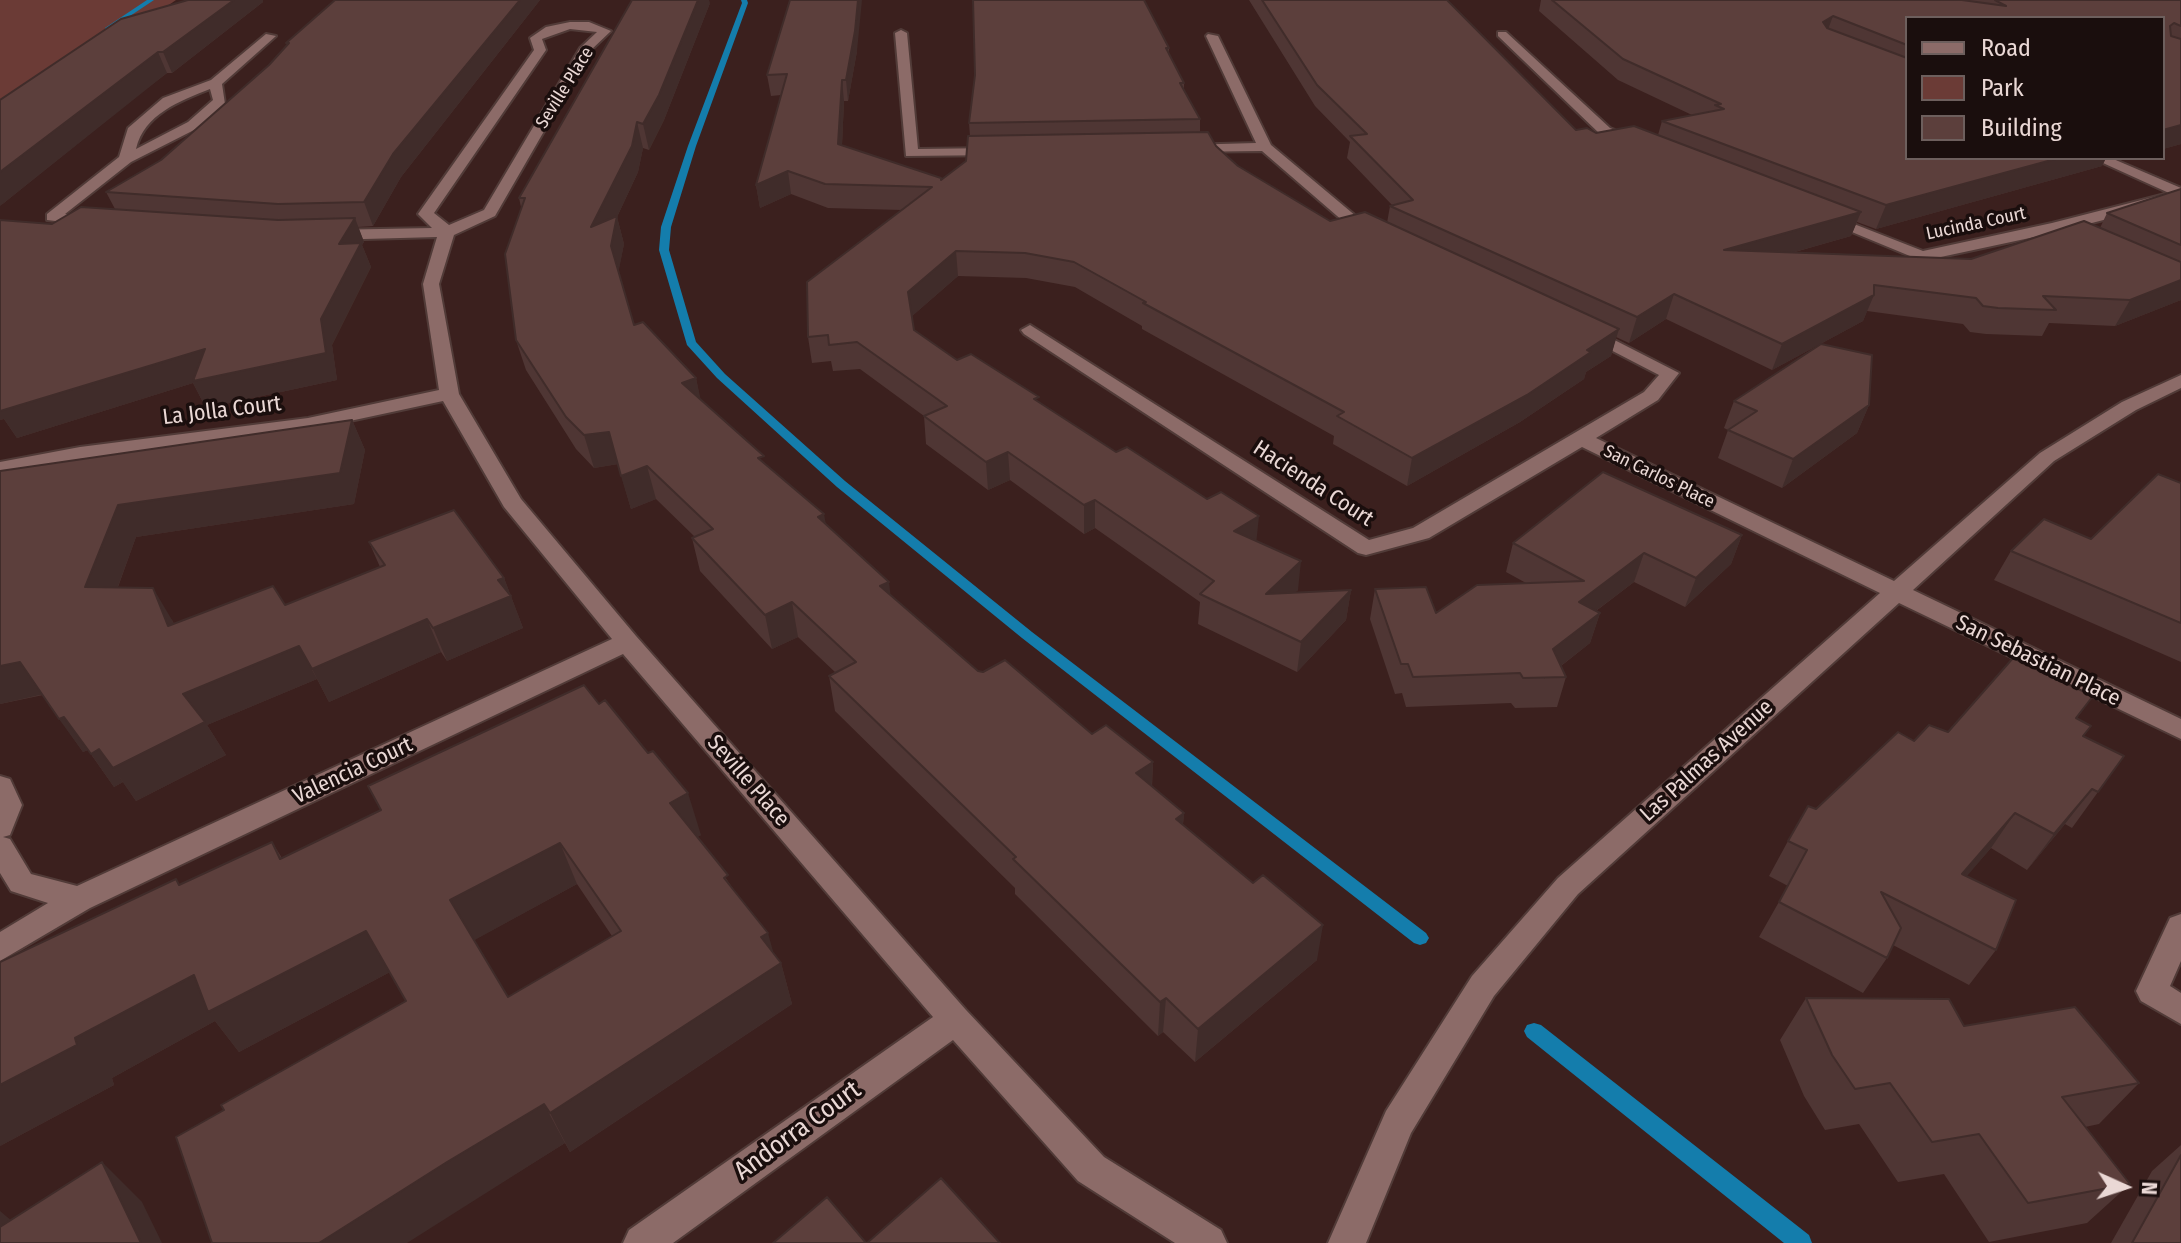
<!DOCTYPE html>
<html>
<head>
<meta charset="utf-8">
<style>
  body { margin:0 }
  #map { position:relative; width:2181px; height:1243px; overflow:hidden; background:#3b201e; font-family:"Fira Sans Condensed",sans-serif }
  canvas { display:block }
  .legend { position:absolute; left:1905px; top:16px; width:260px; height:144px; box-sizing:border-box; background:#1a0e0d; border:2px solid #6d5f5d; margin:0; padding:10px 14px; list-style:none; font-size:24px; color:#ead8d5 }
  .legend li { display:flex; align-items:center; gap:16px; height:40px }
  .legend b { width:40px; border:2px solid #6d5f5d }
  .north { position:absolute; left:2085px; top:1147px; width:80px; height:80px; -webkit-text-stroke:6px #1a0e0d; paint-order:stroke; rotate:93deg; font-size:22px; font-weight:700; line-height:32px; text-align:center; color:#ead8d5 }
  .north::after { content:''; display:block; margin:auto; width:28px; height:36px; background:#ead8d5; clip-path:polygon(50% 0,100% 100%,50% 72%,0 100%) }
</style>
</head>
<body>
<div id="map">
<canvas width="2181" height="1243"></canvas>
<ul class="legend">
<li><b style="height:10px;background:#8c6b68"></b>Road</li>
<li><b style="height:22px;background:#6b3b36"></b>Park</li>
<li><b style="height:22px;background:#5c3f3c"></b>Building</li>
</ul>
<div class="north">N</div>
</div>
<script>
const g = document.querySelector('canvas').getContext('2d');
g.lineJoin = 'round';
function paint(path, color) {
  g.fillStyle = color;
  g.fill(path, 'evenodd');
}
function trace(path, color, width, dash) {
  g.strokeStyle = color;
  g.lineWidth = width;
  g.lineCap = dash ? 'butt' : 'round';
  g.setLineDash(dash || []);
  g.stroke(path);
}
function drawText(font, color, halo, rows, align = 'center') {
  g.font = font + ' "Fira Sans Condensed",sans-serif';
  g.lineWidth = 7;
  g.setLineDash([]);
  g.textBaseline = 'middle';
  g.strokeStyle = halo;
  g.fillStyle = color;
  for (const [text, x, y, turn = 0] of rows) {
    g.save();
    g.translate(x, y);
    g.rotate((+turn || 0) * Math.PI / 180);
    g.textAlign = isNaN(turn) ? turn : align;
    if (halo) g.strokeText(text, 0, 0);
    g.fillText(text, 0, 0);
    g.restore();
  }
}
paint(new Path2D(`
  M0,0H176L0,122Z`), '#6b3b36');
paint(new Path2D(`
  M147,0H154L109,30H105V28Z
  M741,0H747L748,3L696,146L671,227L669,250L696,342L725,374L845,481L1032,632L1426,933L1429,938L1426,943L1420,945L1414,943L1022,638L837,487L717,378L687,345L659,250L661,227L688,146L742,3Z
  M1534,1023L1541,1025L1809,1235L1812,1243H1784L1527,1037L1524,1031L1527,1025Z`), '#147dac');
const minor = new Path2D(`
  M570,22H589L611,31L591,50L495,216L454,235L439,284L459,394L521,499L636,636L966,1010L1104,1157L1221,1230L1227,1243H1175L1078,1181L953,1040L673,1243H623L629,1230L933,1017L623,654L90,908L0,961V932L48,903L11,891L0,873V776L10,779L22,805L10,835L3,837L10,839L31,874L77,886L612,639L504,507L443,401L308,430L80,459L0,474V462L80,447L308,418L439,390L423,284L437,237L328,240L320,235L328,230L432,228L418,214L534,50L530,38L546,27ZM570,29L597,32L580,48L484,210L449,225L434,213L546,50L542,39Z
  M901,30L907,33L918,149L996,148L1001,149V155L906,156L895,33Z
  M1498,32H1506L1610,128L1640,140V146H1630L1600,134L1498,36Z
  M266,34L276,36L222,84L225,104L198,128L131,162L65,214L97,220V226L47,220V214L119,157L128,128L163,98L211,80ZM210,89L213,100L188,122L136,149C144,114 180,101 210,89Z
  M1208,34L1218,36L1271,145L1363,222L1380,230V236H1368L1351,228L1262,151L1180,152V146L1185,145L1256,143L1206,36Z
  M2092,158H2111L2181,188V200L2053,233L1922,261L1818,218L1826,213L1831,215L1923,251L2052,223L2169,193Z
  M1030,325L1369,540L1413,528L1644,392L1659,375L1576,332L1579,328H1591L1679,373L1658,400L1596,438L1894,581L2040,453L2122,402L2181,375V388L2136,410L2054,461L1913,590L2181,719V739L1899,603L1578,894L1494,996L1411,1133L1366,1243H1328L1386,1111L1472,976L1558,878L1880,593L1582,447L1429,538L1366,555L1358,553L1024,334L1021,330Z
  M2181,914V961L2170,986L2181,993V1024L2141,1001L2136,991L2170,918Z`);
trace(minor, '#513b38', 4);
paint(minor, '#8c6b68');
paint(new Path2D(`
  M188,0L263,2L172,73H167L142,92L0,206Z
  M335,0H540L401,177L373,226L358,227L364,242L362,245L371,267L332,345L337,380L206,408L193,383L17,438L4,419L0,420V220L52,224L115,209L106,192L161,160L269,65L287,45L286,43Z
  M1249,0H1447L1576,130L1596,133L1658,135L1662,121L1692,115L1618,80L1539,11L1541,0H2181V144L2163,149L1907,18V158H2106L2102,166L1876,229L1857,222L1851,236L1795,252L1971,259L2100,228L2107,213L2181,189V300L2115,326L2049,323L2042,336L1986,334L1970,332L1963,324L1867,311L1863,321L1772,370L1666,319L1629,343L1616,337L1611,356L1586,372L1584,379L1520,422L1407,486L1333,444L1334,436L1142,329V326L1075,287L1026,278L958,276L912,316L914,330L957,360L1039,403L1257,541L1298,590L1294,593L1351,590L1346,620L1297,672L1198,624L1200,602L1095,528L1084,534L1010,480L988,490L926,444L924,416L860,369L833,371L831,361L812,363L808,337L902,210L828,208L791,194L760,208L756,185L781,95L771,96L767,75L857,51L848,101H844L842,145L941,180L966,161L970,136L969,123L975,75L1169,48V54L1184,83V90L1200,119V132L1238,166L1330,221L1387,223L1390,206L1392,205L1347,158L1350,142L1315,106Z
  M710,3L664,120L649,150L643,148L638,172L617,217L624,244L618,272L634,325L696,378L700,399L826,524L890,594L978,671L1092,734L1153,762L1152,787L1184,813L1183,824L1317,960L1195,1062L1163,1032L1158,1036L1015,894V888L835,711L829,676L836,673L798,637L772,649L700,571L692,538L695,537L656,499L631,509L618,464L594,468L576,449L526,370L516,340L521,207L519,198Z
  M1734,401L1869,405L1857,433L1782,488L1718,458L1728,430L1724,428Z
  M352,420L365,450L354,504L136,537L118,587L172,620L174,624L285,605L380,567L369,542L504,578L523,628L447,661L441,652L329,702L317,679L207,725L226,755L136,801L123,782L114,787L88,750L83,752L43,695L0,704V471Z
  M2181,483V662L1994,580L2011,551L2091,539Z
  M1742,535L1731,564L1685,607L1634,582L1596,611L1600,613L1590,643L1561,666L1566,677L1557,707L1515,708L1511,703L1406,707L1402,693L1395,694L1370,619L1375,589L1436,613L1526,583L1506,572L1513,543Z
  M2093,696L2077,718L2084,736L2098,792L2072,828L2065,824L2027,870L1991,848L1966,876L1996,950L1969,985L1893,945L1887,958L1863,993L1759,937L1788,886L1769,876L1788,841L1816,809L1914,741Z
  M701,835L697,837L732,887L774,954L781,963L792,1004L570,1152L565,1143L472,1201L224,1110L406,1001L390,972L239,1052L215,1021L112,1078L114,1085L0,1146L176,879L180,885L272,842L282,858ZM577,884L612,936L508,997L474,940Z
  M1806,998L1964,1026L2139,1083L2099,1124L2085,1127L2130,1184L2087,1223L1989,1242L1944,1174L1898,1182L1859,1124L1825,1130L1804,1096L1780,1040Z
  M2181,1145V1243H2111L2152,1171Z`), '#4f3634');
paint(new Path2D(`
  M234,0H263V2L172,73L163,52Z
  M520,0H540L401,177L373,226L364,202L393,154Z
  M698,0H709L710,3L664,120L649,150L643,124Z
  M858,0H862L857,51L848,101L846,80Z
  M1833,16L1826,35L1823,22Z
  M158,52L167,73L0,206V172Z
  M842,80L844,101L841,167L838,144Z
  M637,122L643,148L638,172L617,217L624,244L618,275L591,227Z
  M2181,125V144L2163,149V130Z
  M2059,158H2106L2102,166L1876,229L1886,205Z
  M788,171L791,194L760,208L756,185Z
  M1861,212L1851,236L1716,274L1724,250Z
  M355,218L364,242L362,245L371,267L332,345L337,380L206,408L193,383L17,438L4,419L0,420V405L205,349L321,319L339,244Z
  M956,251L958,276L911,317L908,292Z
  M2181,280V300L2115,326L2130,300Z
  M1674,294L1666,319L1629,343L1637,317Z
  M1874,295L1863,321L1772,370L1782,344Z
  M1619,329L1611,356L1586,372L1584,379L1520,422L1407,486L1412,458Z
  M696,378L703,410L682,383Z
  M1869,405L1857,433L1782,488L1793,459Z
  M352,420L365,450L354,504L136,537L106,619L85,587L118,505Z
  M609,432L618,464L594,468L584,435Z
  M1008,452L1010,480L988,490L986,462Z
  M647,466L656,499L631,509L621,476Z
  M1095,500V528L1084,534V505Z
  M824,514L830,547L818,517Z
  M1259,516L1256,545L1234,531Z
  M1742,535L1731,564L1685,607L1696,578Z
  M1644,553L1634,582L1569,631L1579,602Z
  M1301,561L1298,590L1263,623L1266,594Z
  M504,578L523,628L447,661L433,628L498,580Z
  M889,582L893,616L880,586Z
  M153,588L172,620L188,658L168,626Z
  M1351,590L1346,620L1297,672L1301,642Z
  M792,602L798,637L772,649L765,615Z
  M1600,613L1590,643L1544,679L1553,649Z
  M427,619L441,652L329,702L312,669Z
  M299,646L317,679L207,725L226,755L136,801L113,768L183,694Z
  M20,662L44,694L0,704V666Z
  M64,717L88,750L83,752L59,719Z
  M99,749L123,782L114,787L91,754Z
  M1153,762L1151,797L1136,773Z
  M2092,789L2065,824L2027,870L2054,834Z
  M688,793L701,835L683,845L670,803Z
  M1184,813L1181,848L1176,819Z
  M2015,813L1991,848L1938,910L1962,874Z
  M560,843L577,884L471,942L450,900Z
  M1323,925L1317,960L1195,1062L1198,1029Z
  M366,931L390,972L239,1052L215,1021L112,1078L114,1085L0,1146V1085L75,1038L194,975Z
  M768,933L777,966L781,963L792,1004L570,1152L550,1113L761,937Z
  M1166,998L1163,1032L1158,1036L1160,1002Z
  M544,1104L565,1143L407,1243H319L447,1162Z
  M102,1162L142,1202L162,1243H141Z
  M0,1211L25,1232L0,1236Z`), '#402c2a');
const building = new Path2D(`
  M188,0H234L163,52H158L133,71L0,172V100L121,19Z
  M335,0H520L393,154L364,202L278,204L106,192L161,160L269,65L289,43H286Z
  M632,0H698L659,95L643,124L637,122L632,146L591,227L617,216L611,246L634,325L643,322L696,378L682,383L764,456L758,458L824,514L818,517L889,582L880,586L978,671L983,672L1005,660L1092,734L1106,725L1153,762L1136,773L1184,813L1176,819L1253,883L1263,875L1323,925L1198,1029L1166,998L1160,1002L1013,859L1016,857L829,676L856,662L792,602L765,615L692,538L713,529L647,466L621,476L609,432L584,435L566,417L516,340L505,254L525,198H519Z
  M790,0H858L855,31L846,80H842L838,144L941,178V180L966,161L968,136L1208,132L1216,146L1238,166L1330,221L1365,212L1619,329L1587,350L1591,352L1527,395L1412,458L1337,416L1344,412L1143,303L1146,302L1074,262L1025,253L956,251L908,292L914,330L957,360L971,354L1039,397L1034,399L1116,452L1127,447L1207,499L1221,492L1259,516L1234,531L1301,561L1266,594L1351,590L1301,642L1200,594L1214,581L1095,500L1084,505L1008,452L986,462L924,416L947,406L857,342L829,345L828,335L808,337L807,282L932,187L825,184L788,171L756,185L787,74L767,75Z
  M973,0H1144L1169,48H1166L1184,83H1180L1200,119L969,123L975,75Z
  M1262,0H1447L1576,130L1587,128L1596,133L1634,126L1861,212L1724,250L1971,259L2084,221L2181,262V280L2130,300L2043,296L2056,310L1998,308L1983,306L1976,298L1874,285V295L1782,344L1674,294L1637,317L1390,206L1413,200L1350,136L1367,134L1317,85Z
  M1552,0H1962L2006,6L1995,0H2181V26L2174,23L2170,26L2171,36L2181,39V125L2163,130V18H1907V45L1833,16L1823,22L1827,28L1907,58V158H2059L1886,205L1662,121L1724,109L1715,105L1721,104L1623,59Z
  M2181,189V245L2107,213Z
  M81,207L278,220L355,218L339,244L361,243L321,319L326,353L193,381L205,349L0,411V220L52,224Z
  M1821,344L1872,355L1869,405L1793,459L1728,430L1757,411L1734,401Z
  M352,420L340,473L118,505L85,587L153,588L168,626L273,586L285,605L385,565L369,542L454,510L504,578L498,580L511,596L433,628L427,619L312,669L299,646L183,694L205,722L113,768L99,749L91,754L64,717L59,719L20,662L0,666V471Z
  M1603,472L1742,535L1696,578L1644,553L1579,602L1600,613L1553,649L1566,677L1523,678L1520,673L1413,677L1408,664H1401L1375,589L1426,587L1436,613L1477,585L1584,581L1513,543Z
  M2158,474L2181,483V623L2011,551L2044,519L2091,539Z
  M2013,658L2093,696L2076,718L2091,726L2083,736L2124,756L2098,792L2092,789L2054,834L2015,813L1962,874L2016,900L1996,950L1881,892L1901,928L1887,958L1779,902L1807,850L1788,841L1808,806L1816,809L1898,732L1914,741L1929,725L1948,732Z
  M584,685L599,704L605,700L648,753L653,751L688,793L670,803L728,875L724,878L768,933L761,937L781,963L550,1113L544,1104L447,1162L319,1243H212L176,1137L224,1110L221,1105L406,1001L366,931L208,1012L194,975L75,1038L77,1045L0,1085V962L176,879L179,885L272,842L280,859L381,810L368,786ZM560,843L621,931L508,997L450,900Z
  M1806,998L1949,999L1964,1026L2075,1007L2139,1083L2062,1097L2130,1184L2028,1203L1979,1134L1932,1142L1890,1083L1855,1089L1832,1055Z
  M2181,1155V1243H2132Z
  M102,1162L141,1243H0V1227Z
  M941,1178L1000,1243H867Z
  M827,1197L866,1243H773Z`);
paint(building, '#5c3f3c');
trace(building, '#402c2a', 2);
drawText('18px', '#ead8d5', '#1a0e0d', [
  ["Seville Place",565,88,-58],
  ["Lucinda Court",1976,224,-12],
  ["San Carlos Place",1659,477,26]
]);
drawText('22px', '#ead8d5', '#1a0e0d', [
  ["La Jolla Court",222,411,-7],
  ["Hacienda Court",1313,484,33],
  ["San Sebastian Place",2038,661,26],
  ["Las Palmas Avenue",1707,761,-42],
  ["Valencia Court",353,771,-25],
  ["Seville Place",748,781,49]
]);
drawText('26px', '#ead8d5', '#1a0e0d', [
  ["Andorra Court",798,1131,-36]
]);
</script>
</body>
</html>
